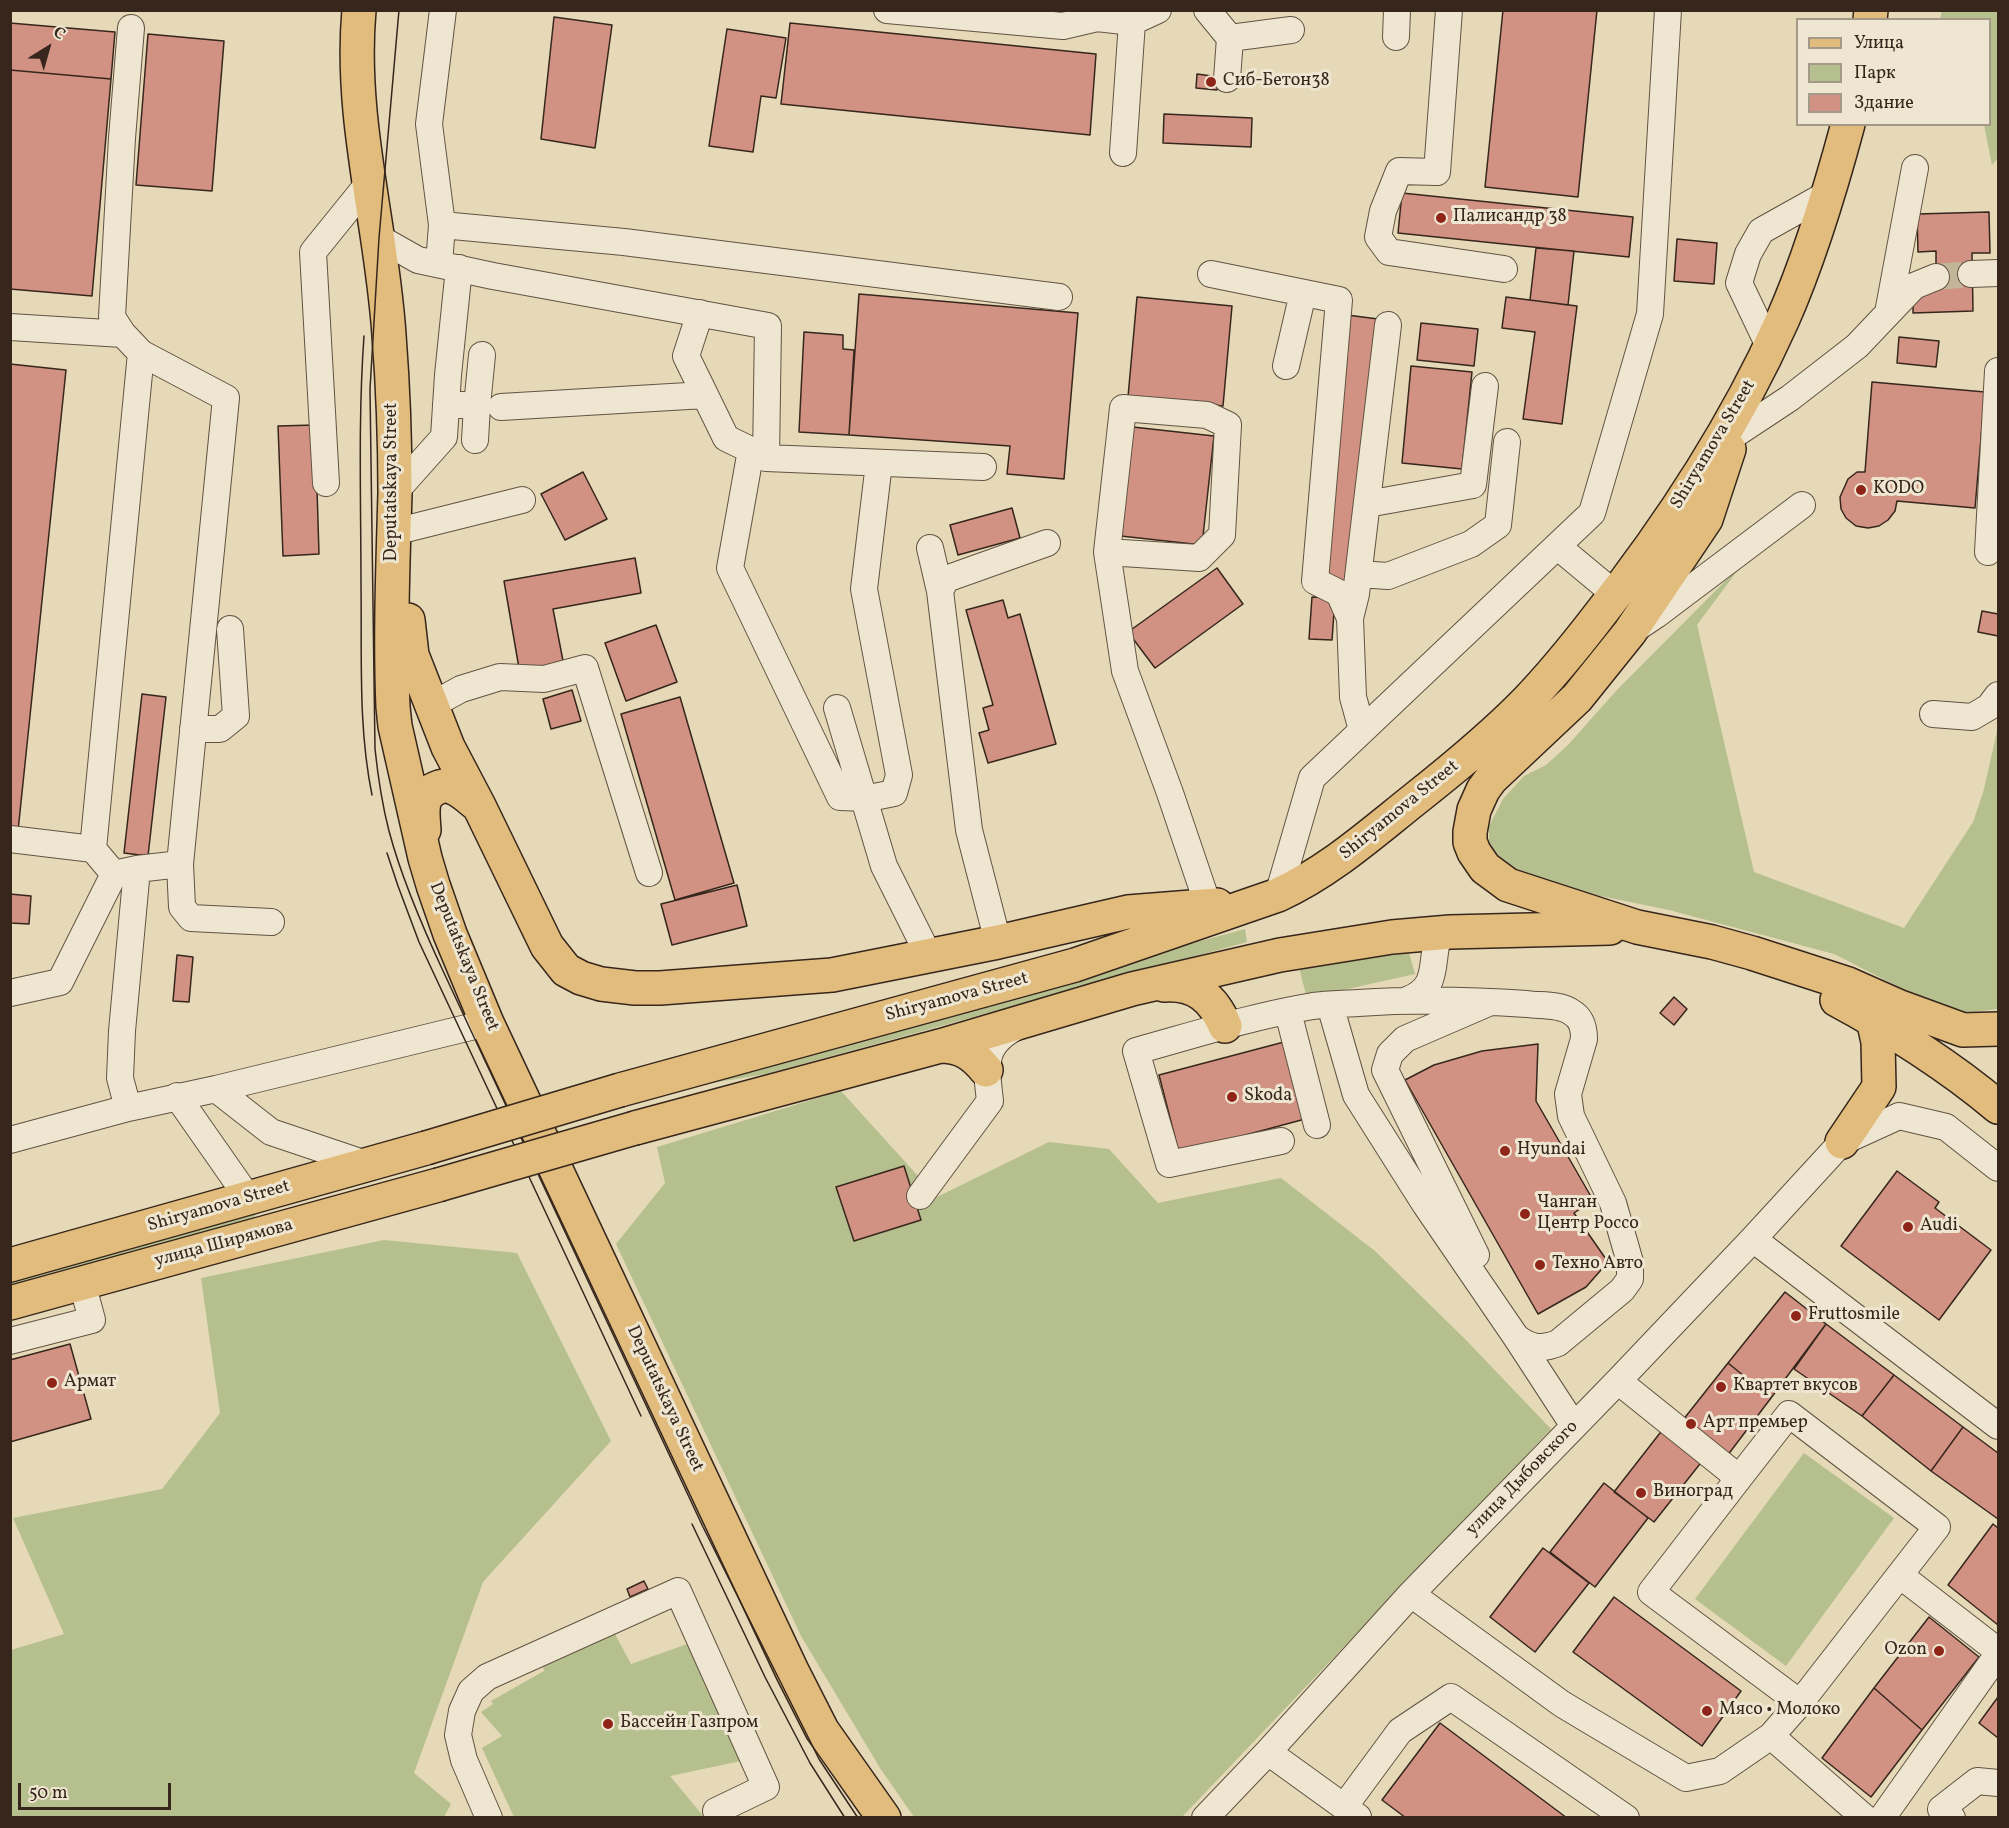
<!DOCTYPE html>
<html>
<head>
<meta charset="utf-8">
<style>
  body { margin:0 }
  #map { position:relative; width:2009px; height:1828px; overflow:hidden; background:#e5d9b7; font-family:Vollkorn,serif }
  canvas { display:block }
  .frame { position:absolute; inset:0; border:12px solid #36261c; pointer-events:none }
  .legend { position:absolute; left:1796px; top:18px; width:195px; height:108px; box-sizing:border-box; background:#eee6d0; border:2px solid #a49988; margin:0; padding:8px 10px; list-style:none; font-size:18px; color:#36261c }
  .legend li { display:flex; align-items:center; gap:12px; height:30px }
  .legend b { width:30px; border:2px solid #a49988 }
  .north { position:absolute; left:18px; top:18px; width:60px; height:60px; -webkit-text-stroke:4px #eee6d0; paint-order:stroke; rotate:37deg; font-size:16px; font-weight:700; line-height:24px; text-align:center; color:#36261c }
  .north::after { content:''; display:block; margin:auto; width:21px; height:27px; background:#36261c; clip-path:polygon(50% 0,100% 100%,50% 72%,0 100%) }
  .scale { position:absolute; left:18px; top:1783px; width:153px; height:27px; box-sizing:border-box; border:3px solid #36261c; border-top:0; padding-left:8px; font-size:18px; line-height:21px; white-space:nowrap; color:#36261c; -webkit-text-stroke:4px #eee6d0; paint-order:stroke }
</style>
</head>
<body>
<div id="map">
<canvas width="2009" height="1828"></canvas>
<div class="frame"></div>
<ul class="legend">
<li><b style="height:8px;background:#e2bc7c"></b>Улица</li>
<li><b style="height:16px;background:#b6bf8e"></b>Парк</li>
<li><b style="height:16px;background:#d29283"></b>Здание</li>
</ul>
<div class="north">С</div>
<div class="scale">50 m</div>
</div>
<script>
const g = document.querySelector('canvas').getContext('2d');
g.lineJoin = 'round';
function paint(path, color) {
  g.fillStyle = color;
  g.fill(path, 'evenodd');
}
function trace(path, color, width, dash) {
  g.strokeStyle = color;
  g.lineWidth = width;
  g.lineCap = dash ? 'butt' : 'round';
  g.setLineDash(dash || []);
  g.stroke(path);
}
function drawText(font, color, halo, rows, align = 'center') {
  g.font = font + ' Vollkorn,serif';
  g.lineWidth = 6;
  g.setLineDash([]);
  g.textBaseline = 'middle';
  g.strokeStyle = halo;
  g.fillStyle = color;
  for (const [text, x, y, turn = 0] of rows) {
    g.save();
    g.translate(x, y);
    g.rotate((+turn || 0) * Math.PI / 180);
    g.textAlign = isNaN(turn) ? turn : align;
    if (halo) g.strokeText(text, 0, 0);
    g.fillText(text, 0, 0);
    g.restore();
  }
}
paint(new Path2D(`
  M1942,10L1998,11V158L1992,165L1984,125L1990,124V20L1940,19Z
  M1743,563L1697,625L1754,872L1904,928L1973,822L1983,793L1998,727V1009L1966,1013L1928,1002L1834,954L1669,910L1522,880L1496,859L1489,843V826L1503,799L1524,776L1546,765L1568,745L1616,691Z
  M1245,929L1247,942L766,1074L682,1088L759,1061Z
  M1408,949L1415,974L1307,998L1298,964Z
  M841,1091L937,1197L1049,1142L1109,1149L1158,1203L1281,1178L1375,1251L1465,1339L1551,1429L1182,1817H914L880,1768L801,1636L616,1244L665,1183L657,1147Z
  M259,1212L248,1222L11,1289V1273Z
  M384,1240L517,1253L611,1441L483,1582L414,1773L451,1804L444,1817H11V1650L64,1634L13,1518L162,1489L220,1413L201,1278Z
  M1804,1453L1894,1518L1786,1666L1695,1599Z
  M614,1632L631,1664L690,1643L741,1761L670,1776L704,1817H514L482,1748L502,1736L481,1712L493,1704L491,1701L544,1671L543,1667L565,1651L570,1655Z`), '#b6bf8e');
const building = new Path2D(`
  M1503,10H1597L1578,197L1485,187Z
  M554,17L612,25L595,148L541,139Z
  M10,23L115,32L111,79L10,70Z
  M790,23L1096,54L1090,135L781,104Z
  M727,29L786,38L776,98L761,96L753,152L709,146Z
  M148,34L224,41L212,191L136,185Z
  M10,70L111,79L92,296L10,289Z
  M1197,74L1219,77L1217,90L1196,88Z
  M1164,114L1252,118L1251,147L1163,143Z
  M1402,193L1633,217L1629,257L1398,233Z
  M1989,212L1990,253H1972L1973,311L1913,313V301L1936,277V251L1918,252L1917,214Z
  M1677,239L1717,243L1714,284L1674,281Z
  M1536,248L1574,251L1568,305L1530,300Z
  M859,294L1078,313L1064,479L1007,474L1010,446L849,435Z
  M1137,297L1232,306L1223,406L1128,397Z
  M1506,297L1577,306L1562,424L1523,419L1535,332L1502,328Z
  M1347,315L1378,319L1353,582L1323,580Z
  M1421,323L1478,329L1474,366L1417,360Z
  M804,332L843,335V349L854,350L849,435L799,432Z
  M1899,337L1939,341L1936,367L1897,363Z
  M10,364L66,370L18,831L10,830Z
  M1411,366L1472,372L1462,469L1402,463Z
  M1872,382L1985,392L1975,508L1897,501L1895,511L1888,520L1879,526L1868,528L1856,526L1846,518L1841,509L1840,497L1848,479L1857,472H1865Z
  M315,425L319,554L283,556L278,426Z
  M1133,427L1214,436L1202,545L1121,536Z
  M583,472L607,519L565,540L541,494Z
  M1012,508L1020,538L958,555L950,525Z
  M635,558L641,593L553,609L564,666L520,674L504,581Z
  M1217,568L1243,604L1155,668L1128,632Z
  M1312,597L1335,598L1332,640L1309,639Z
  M1003,600L1008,618L1020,614L1056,744L988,763L979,733L989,730L983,708L993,705L966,610Z
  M1982,611L1998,614V636L1978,632Z
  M656,625L677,682L626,701L605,643Z
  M572,690L581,721L551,729L543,699Z
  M142,694L166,697L148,856L124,853Z
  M680,697L734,883L675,900L621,714Z
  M737,885L747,926L672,945L661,904Z
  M10,894L31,896L29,924L10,923Z
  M177,955L193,957L189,1002L173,1001Z
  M1674,997L1687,1009L1674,1025L1660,1013Z
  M1284,1042L1305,1119L1179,1153L1159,1075Z
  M1538,1044L1536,1101L1593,1200L1574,1213L1608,1262L1586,1287L1538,1314L1405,1080L1434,1065L1482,1051Z
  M904,1166L921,1220L854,1241L836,1187Z
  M1897,1171L1939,1202L1935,1208L1991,1250L1939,1320L1841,1246Z
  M1785,1292L1826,1324L1771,1398L1728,1363Z
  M1826,1324L1894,1375L1862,1416L1794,1369Z
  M70,1344L91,1419L10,1442V1360Z
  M1728,1363L1771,1398L1724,1460L1679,1425Z
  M1894,1375L1963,1427L1931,1471L1862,1416Z
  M1667,1424L1707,1455L1654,1522L1614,1492Z
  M1963,1427L1998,1453V1519L1931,1471Z
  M1604,1483L1648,1518L1595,1587L1550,1552Z
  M1993,1524L1998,1528V1625L1948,1585Z
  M1543,1548L1589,1583L1535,1652L1490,1617Z
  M644,1581L648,1589L630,1597L627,1589Z
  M1614,1597L1741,1691L1702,1746L1573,1652Z
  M1929,1617L1979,1657L1922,1730L1874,1688Z
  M1874,1688L1922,1730L1871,1797L1822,1758Z
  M1998,1697V1738L1979,1723Z
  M1440,1723L1567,1818H1406L1382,1800Z`);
paint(building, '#d29283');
trace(building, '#36261c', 1.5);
trace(new Path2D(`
  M1936,277L1971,274`), '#c2b598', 26, [26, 13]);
const minor = new Path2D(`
  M887,10L1063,26L1097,18L1132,22
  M1207,10L1230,38L1291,30
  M1449,10L1437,172L1399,171L1383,211L1378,237L1389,252L1504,269
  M1396,37L1397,10
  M1227,79L1230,38
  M1123,153L1132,22L1158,10
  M442,225L624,242L1059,297
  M379,238L418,260L493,276L768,326L766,458L983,467
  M439,264L442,225L429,124L443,10
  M1211,274L1339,300L1315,581L1339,593L1350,618
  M1971,274L1998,273
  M700,313L686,356L726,438L765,457
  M1888,313L1915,168
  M10,327L123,334
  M1769,346L1739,283L1748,254L1761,231L1829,193
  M1286,366L1303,293
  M446,404L477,406L482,355
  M501,407L705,395
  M1734,435L1790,398L1857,346L1914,286L1936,277
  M475,440L477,406
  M751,450L730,568L840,797L869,798L894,793L899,775L864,589L879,463
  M326,483L313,252L368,184
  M395,492L444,437L448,375L459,268
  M1367,504L1473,485L1485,386
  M394,532L522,500
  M1557,546L1616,595
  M930,548L940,591
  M1107,552L1123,408L1207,415L1228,425L1222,535L1199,558L1107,552L1125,671L1170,793L1208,905
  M1988,552L1998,371
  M1359,574L1388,576L1471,544L1498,525L1507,442
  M1638,627L1656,615L1802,505
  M432,705L461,689L500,677L544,679L585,668L649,873
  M837,708L884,866L929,956
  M1933,714L1972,717L1989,707L1998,695
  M193,729H220L236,716L230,629
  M1362,730L1353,697L1350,618L1356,594L1388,325
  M10,839L93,849
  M180,864L182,907L191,918L271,922
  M137,869L114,874L93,849L141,353
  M1278,895L1312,778L1592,513L1650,314L1668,10
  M998,942L969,830L940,591L946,579L1047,543
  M10,993L60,982L114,874
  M1407,1000C1440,988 1430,963 1438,938L1450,932
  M1288,1012L1317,1125
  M216,1089L271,1132L369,1165
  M177,1096L249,1199
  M128,1108L120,1078L122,1031L137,869L180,864L226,398L141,353L123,334L112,317L122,138L131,28
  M10,1140L128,1108L216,1089L487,1023
  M1281,1141L1169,1164L1136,1051C1194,1035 1253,1016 1313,1006C1328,1004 1343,1004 1358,1003C1414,999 1470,1000 1527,1004C1540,1006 1560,1004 1571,1012C1582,1018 1584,1028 1584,1039L1568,1094L1571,1116L1613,1203L1630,1262V1279L1622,1290L1558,1343C1542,1350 1530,1348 1516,1337L1425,1204L1356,1095L1330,1005
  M920,1196L990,1101C986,1065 981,1045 1018,1026
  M1753,1239L1998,1426
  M1476,1255L1385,1070L1390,1054L1405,1039L1486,1004
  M1516,1337L1574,1426
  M10,1341L92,1320L82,1283
  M1739,1478L1651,1592L1800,1703
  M1901,1576L1998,1651
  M1411,1594L1562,1704L1686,1778L1720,1771L1771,1736L1800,1703L1937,1527L1789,1414L1739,1478L1618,1381
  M1771,1736L1865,1818
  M1268,1752L1358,1817
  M1344,1807L1400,1731L1451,1697L1626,1818
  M489,1818L464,1760L458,1735L462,1711L471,1691L487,1677L678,1591L766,1787L716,1811
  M1205,1818L1268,1752L1411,1594L1618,1381L1753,1239L1842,1142L1899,1116L1946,1127L1998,1168
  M1882,1818L1998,1654
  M1952,1818L1941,1809L1977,1781L1998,1783`);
const major = new Path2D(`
  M359,10C349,120 382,226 389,335C393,387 395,441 395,493C393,564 390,636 393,707L395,726L425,858L433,885L450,934L487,1023L792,1671L822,1730L884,1818
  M1870,20L1871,10
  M1729,449L1706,519L1630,632L1577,698L1491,779L1483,790L1474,810L1470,832V842L1474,852L1485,868L1508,885L1637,927L1712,942L1752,953L1848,984L1900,1007L1963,1030L1998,1029
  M408,620L412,655L448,747L479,806L547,946L566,970L581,978L601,984L635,988H660L832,975L998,942L1128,912L1217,905
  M424,830C423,814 419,795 437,788C443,785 450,786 456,789C464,793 472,801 479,806
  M1164,985C1195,983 1213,997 1225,1026
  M1837,1000C1891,1029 1952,1068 1998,1107
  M940,1046C961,1046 973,1054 986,1070
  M620,1090L1075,965L1278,895C1330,871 1371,834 1415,799C1454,768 1492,737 1527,701C1551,676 1573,649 1594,622C1667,530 1734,428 1782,321C1810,258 1830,191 1848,124
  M635,1128L940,1046L1132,989L1280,955L1392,937L1450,932L1610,928
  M1842,1142L1879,1087L1878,1042L1873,1019
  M10,1265L426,1148
  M10,1303L438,1185`);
trace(minor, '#625343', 28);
trace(major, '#36261c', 36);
trace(minor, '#eee6d0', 26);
trace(major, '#e2bc7c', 33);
trace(new Path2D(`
  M399,10L379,238L370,389L375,749C378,777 382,804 389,831C402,880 423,928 444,973L703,1527L819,1759L858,1818
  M364,336C358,419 361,503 361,586C362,655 358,727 372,795
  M387,853L398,886L419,942L641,1416
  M692,1524L765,1677L810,1763L845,1818`), '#36261c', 1.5);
const majorBridge = new Path2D(`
  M426,1148L620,1090
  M438,1185L635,1128`);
trace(majorBridge, '#36261c', 36, []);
trace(majorBridge, '#e2bc7c', 33);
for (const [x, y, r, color] of [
  [1211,82,6,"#8f2418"],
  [1441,218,6,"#8f2418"],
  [1861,490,6,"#8f2418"],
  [1232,1097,6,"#8f2418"],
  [1505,1151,6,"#8f2418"],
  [1525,1214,6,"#8f2418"],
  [1908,1227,6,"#8f2418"],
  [1540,1265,6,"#8f2418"],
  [1796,1316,6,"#8f2418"],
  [52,1383,6,"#8f2418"],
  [1721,1387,6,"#8f2418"],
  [1691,1424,6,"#8f2418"],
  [1641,1493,6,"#8f2418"],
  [1939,1651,6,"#8f2418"],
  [1707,1711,6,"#8f2418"],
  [608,1724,6,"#8f2418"]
]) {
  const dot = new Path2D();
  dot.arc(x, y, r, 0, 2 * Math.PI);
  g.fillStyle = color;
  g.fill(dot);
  trace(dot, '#eee6d0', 2);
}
drawText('18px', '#36261c', '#eee6d0', [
  ["Сиб-Бетон38",1223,82],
  ["Палисандр 38",1453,218],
  ["KODO",1873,490],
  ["Skoda",1244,1097],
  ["Hyundai",1517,1151],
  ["Чанган",1537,1204],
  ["Центр Россо",1537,1225],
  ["Audi",1920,1227],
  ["Техно Авто",1552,1265],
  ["Fruttosmile",1808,1316],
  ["Армат",64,1383],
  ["Квартет вкусов",1733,1387],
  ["Арт премьер",1703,1424],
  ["Виноград",1653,1493],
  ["Ozon",1927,1651,"right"],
  ["Мясо • Молоко",1719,1711],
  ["Бассейн Газпром",620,1724]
], 'left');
drawText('18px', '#36261c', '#eee6d0', [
  ["Shiryamova Street",1714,445,-59],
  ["Deputatskaya Street",393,482,-90],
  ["Shiryamova Street",1400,811,-39],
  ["Deputatskaya Street",463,957,68],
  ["Shiryamova Street",957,998,-15],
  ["Shiryamova Street",219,1207,-16],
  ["улица Ширямова",224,1244,-15],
  ["Deputatskaya Street",664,1399,65],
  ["улица Дыбовского",1523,1479,-46]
]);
</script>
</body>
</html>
